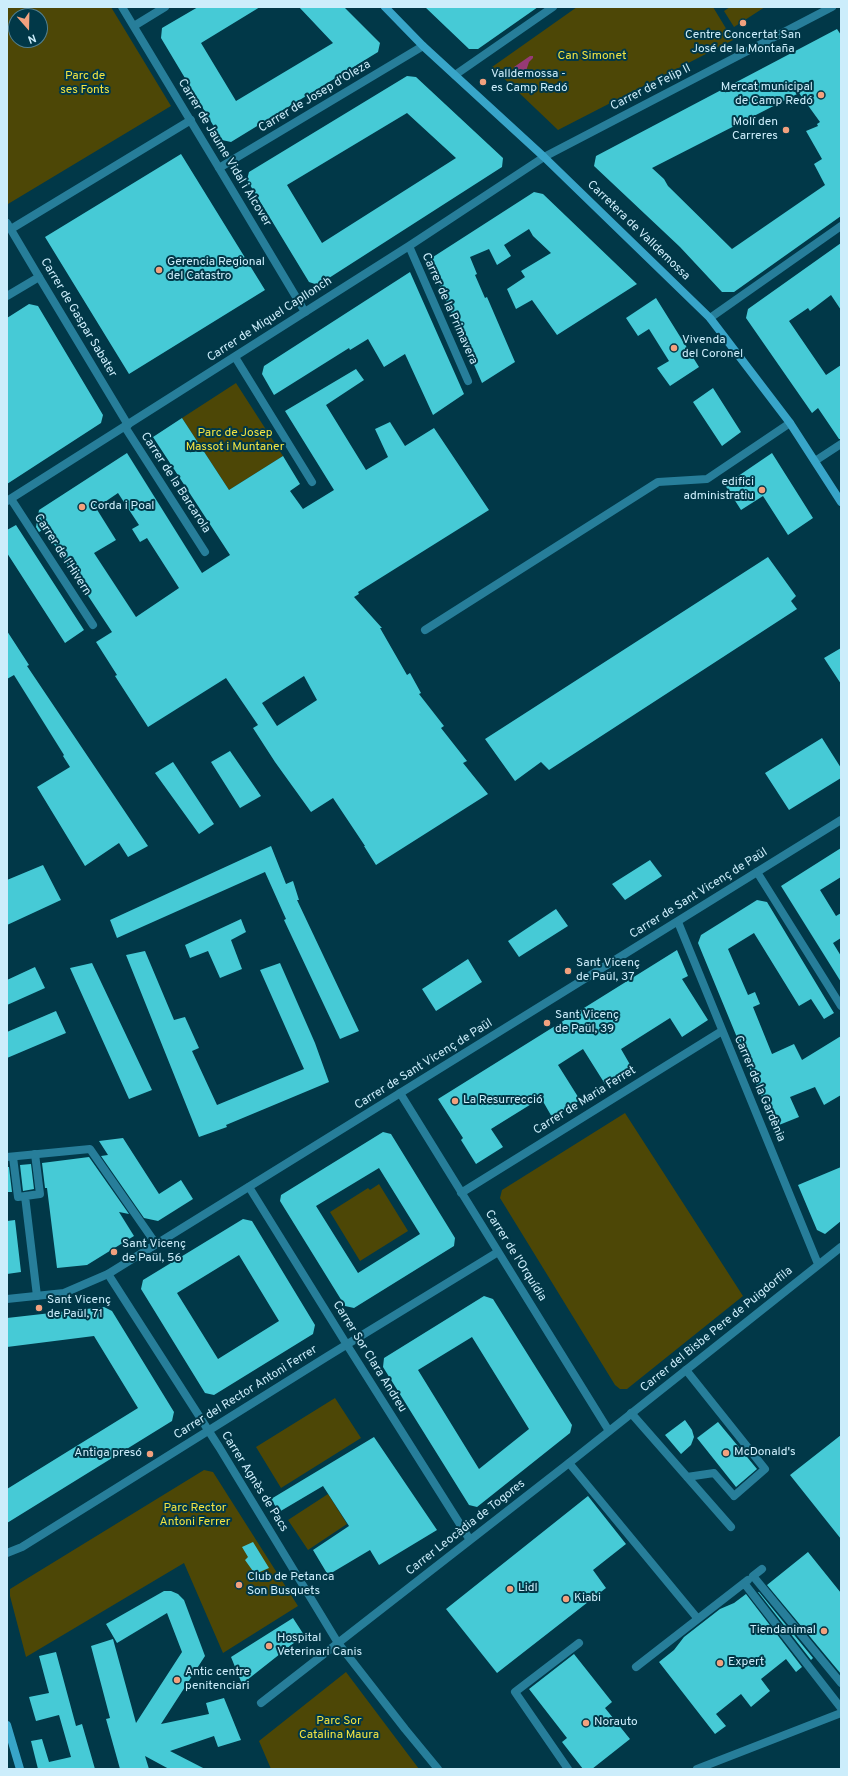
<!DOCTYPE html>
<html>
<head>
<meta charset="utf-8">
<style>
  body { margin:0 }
  #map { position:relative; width:848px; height:1776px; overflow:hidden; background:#013848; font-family:Overpass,sans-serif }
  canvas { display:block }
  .frame { position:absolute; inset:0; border:8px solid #ccedfb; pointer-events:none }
  .north { position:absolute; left:8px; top:8px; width:40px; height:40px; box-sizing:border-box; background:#013848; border:1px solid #528090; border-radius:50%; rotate:160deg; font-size:11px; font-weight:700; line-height:16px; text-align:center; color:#ccedfb }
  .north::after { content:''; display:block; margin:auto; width:14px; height:18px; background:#f2a17e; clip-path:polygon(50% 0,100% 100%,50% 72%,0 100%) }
</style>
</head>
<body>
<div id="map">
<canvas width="848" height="1776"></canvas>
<div class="frame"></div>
<div class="north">N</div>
</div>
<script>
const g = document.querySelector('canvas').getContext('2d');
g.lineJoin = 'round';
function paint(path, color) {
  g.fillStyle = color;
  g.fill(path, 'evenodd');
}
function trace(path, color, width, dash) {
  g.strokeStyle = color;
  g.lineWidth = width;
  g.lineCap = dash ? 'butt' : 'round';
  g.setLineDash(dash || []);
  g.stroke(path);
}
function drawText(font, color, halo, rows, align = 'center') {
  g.font = font + ' Overpass,sans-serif';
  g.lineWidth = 4;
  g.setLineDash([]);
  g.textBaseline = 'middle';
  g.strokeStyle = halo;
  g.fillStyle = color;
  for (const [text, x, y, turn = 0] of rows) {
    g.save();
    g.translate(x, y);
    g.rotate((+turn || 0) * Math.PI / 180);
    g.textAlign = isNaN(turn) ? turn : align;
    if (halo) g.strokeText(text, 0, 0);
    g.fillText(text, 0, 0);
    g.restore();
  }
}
paint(new Path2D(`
  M7,7H111L171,106L8,204ZM16,16H40V40H16Z
  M577,7H713L733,40L558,130L492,67Z
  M730,7H765L734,27L724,11Z
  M236,383L283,456L229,490L182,418Z
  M625,1113L743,1296L627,1389H620L615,1385L500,1198L502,1190Z
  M379,1184L408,1231L360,1261L330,1212L368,1188L370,1190Z
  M335,1398L361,1438L281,1488L256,1447Z
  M204,1470L213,1472L298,1606L223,1653L184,1563L26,1657L10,1596V1589Z
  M328,1494L347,1524L308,1550L288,1520Z
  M346,1672L419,1769H271L259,1741Z`), '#4d4706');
paint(new Path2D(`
  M530,56H533V58L529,62L525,74L520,75L516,72L514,67Z`), '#963a76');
paint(new Path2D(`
  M198,7H260L201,43L236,101L333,43L299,7H344L380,43L378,52L231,142L222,140L161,38L162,28Z
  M425,7H538L478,49H469Z
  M837,29L841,35V216L734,292H722L680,247L594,166L596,156ZM799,93L820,122L817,124L818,126L806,131L822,159L814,164L825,185L732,249L668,186L664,179L652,168Z
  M407,76L416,77L503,158L502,167L318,285L309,282L247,180L249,172ZM407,113L456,158L322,243L287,185Z
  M181,154L265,290L129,374L45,237Z
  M534,192L543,194L637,284L557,335L532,300L516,309L507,289L525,277L521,271L551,253L533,236L529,229L504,245L511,256L497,265L489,249L470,257L477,274L475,275L485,298L487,297L515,362L482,383L431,266L433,257Z
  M841,243V310L831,295L810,311L808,308L789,321L826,375L841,365V439H839L818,408L812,413L746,318L748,309Z
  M410,272L464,394L433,415L405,354L384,367L368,339L350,350L349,348L274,395L262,374L264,366Z
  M656,298L699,367L670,386L657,368L669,361L649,329L638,336L626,318Z
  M29,304L38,306L103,415L101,423L7,484V318Z
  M356,369L364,380L326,405L366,470L388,457L375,429L390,422L405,446L434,428L489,510L358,592L359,594L354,597L382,628H380L407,675L410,673L421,693L419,694L444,726L441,728L467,761L463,763L488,794L376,865L364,846H365L333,798L311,812L275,762L253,728L258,725L226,678L148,727L115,676L117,675L96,642L112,632L44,529L39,532L36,527L39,510L127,453L202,573L230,555L153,437L182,418L229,490L283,456L300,484L290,491L303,509L334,490L285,411ZM118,493L139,525L132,529L140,542L147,538L179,588L136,617L94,553L116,540L96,508ZM304,676L317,700L277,726L262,703Z
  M713,388L741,432L722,446L693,402Z
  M772,453L813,518L788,535L763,496L741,510L725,485Z
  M16,525L84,630L65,643L7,553V530Z
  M768,557L796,596L791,601L797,609L549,770L541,762L515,781L485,739Z
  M7,631L29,665L27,666L148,846L128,857L119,843L85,866L37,787L70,767L63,756L64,755L14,675L7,679Z
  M841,648V684L824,658Z
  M822,738L841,768V778L789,810L765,773Z
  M230,751L261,796L240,808L211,762Z
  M173,762L214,824L199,834L155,773Z
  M271,846L286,884L293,881L299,900H297L359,1031L340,1039L284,920L286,919L265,872L117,938L110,920Z
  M841,848V877L820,890L836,916L841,913V938L833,943L841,956V982L781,886Z
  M650,860L662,876L625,900L612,884Z
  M43,865L61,900L7,925V880Z
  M757,900L767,902L834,1013L824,1019L811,999L799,1006L754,933L728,949L748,995L755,992L760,1004L753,1007L772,1054L794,1044L802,1060L841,1036V1095L824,1105L815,1087L790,1097L799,1117L774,1127L698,943L701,935Z
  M556,909L568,926L519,957L508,941Z
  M241,919L246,932L231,940L242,969L220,978L208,951L190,958L185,945Z
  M677,950L688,976L682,979L708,1020L682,1037L670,1018L621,1049L632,1068L605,1084L583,1049L558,1065L580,1100L552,1117L541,1098L491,1129L503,1147L476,1164L461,1140L463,1138L438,1099Z
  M145,951L174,1020L185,1017L199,1048L192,1051L217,1105L304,1069L260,970L280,963L315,1043L329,1082L226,1125L227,1127L199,1137L126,955Z
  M468,959L482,982L436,1011L422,989Z
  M92,963L152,1090L129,1099L70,968Z
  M35,967L45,988L7,1005V980Z
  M56,1011L66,1033L7,1058V1032Z
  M383,1132L391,1134L455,1238L454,1246L354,1308L345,1306L280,1201L281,1195ZM379,1168L420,1234L358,1273L316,1206Z
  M123,1138L159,1194L181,1180L193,1199L158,1221L144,1218L101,1156L108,1155L99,1141Z
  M89,1157L129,1214L119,1212L134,1236L87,1265L57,1268L47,1188H45L42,1163Z
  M31,1164L34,1189L23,1191L20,1165Z
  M7,1167H9L12,1192H7Z
  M841,1167V1221L825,1234L817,1230L798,1185Z
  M243,1219L252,1221L315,1325L313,1334L214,1395L205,1393L141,1289L143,1280ZM239,1255L279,1321L218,1359L177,1293Z
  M15,1220L21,1272L7,1274V1221Z
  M484,1296L493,1299L572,1425L570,1433L477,1507L469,1505L383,1367L384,1358ZM472,1337L529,1429L479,1469L418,1370Z
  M104,1307L112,1311L174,1412L172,1421L7,1523V1489L138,1408L94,1336L7,1347V1318Z
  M685,1420L692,1430L694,1437L691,1445L681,1454L665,1435Z
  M718,1422L757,1469L736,1487L697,1438Z
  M841,1435V1539L790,1475Z
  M374,1437L437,1530L379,1565L370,1550L328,1575L313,1550L349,1526L323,1486L279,1512L271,1499Z
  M588,1496L626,1544L593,1570L606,1588L497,1673L446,1609Z
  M253,1542L269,1568L255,1574L245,1560L248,1557L242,1547Z
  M808,1552L841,1593V1674L767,1585Z
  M164,1591H171L178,1594L184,1600L205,1656L161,1724L209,1714L206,1703L224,1698L241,1740L218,1747L214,1736L170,1751L205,1769H169L145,1756L149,1769H120L106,1719L110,1718L91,1646L113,1639L136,1723L182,1652L167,1613L117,1643L106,1624Z
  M758,1592H759L813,1658L811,1660Z
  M746,1594L802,1667L796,1672L786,1659L761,1679L770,1691L751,1707L741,1694L716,1714L726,1726L715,1734L659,1662L674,1650L684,1637L720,1609L734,1603Z
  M293,1618L304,1635L242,1684L231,1657Z
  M56,1652L76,1726L82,1724L95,1769H38L31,1741L42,1739L49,1762L71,1757L59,1715L36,1721L29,1697L49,1693L39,1656Z
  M574,1654L612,1702L605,1708L630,1739L592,1769H583L562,1742L567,1738L529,1689Z`), '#46cad6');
trace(new Path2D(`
  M425,630L658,482L707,479L790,423
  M686,1370L765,1469L734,1496L714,1473L687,1477
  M631,1413L731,1527
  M569,1463L698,1619
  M762,1569L753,1576L841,1683
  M744,1583L841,1708
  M636,1667L748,1580
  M568,1769L515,1692L579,1643`), '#277e9a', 8);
trace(new Path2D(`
  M219,168L305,312
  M11,229L191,120
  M39,277L128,425
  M13,1157L18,1197L40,1194L35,1154
  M25,1196L37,1296`), '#277e9a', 8);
trace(new Path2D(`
  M122,7L219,168L423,46
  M134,26L165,7
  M455,75L553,7
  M7,223L39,277L7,296
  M409,246L468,381
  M710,318L841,226
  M235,357L312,482
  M125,427L205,552
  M815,461L841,444
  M11,499L93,625
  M7,501L409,246L544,157L832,7
  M757,872L841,1006
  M678,922L818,1264
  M400,1093L609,1431
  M7,1157L90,1149L156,1244
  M249,1187L347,1345L470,1540
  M461,1193L722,1031
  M108,1274L219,1447L338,1643L405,1729L438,1769
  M7,1553L22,1547L328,1356L498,1252
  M261,1703L569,1463L841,1247
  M697,1769L841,1713`), '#277e9a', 8);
trace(new Path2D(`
  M7,1299L64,1293L108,1274L841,820`), '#277e9a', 8);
trace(new Path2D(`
  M385,7L423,46L544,157L710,318L790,423L841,502
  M7,1725L20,1769`), '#38a5c9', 8);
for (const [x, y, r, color] of [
  [743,23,4,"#f2a17e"],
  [483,82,4,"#f2a17e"],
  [821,95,4,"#f2a17e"],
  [786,130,4,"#f2a17e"],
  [159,270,4,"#f2a17e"],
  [674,348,4,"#f2a17e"],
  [762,490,4,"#f2a17e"],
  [82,507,4,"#f2a17e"],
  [568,971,4,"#f2a17e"],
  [547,1023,4,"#f2a17e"],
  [455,1101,4,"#f2a17e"],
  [114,1252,4,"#f2a17e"],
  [39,1308,4,"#f2a17e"],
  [726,1453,4,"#f2a17e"],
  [150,1454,4,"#f2a17e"],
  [239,1585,4,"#f2a17e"],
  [510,1589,4,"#f2a17e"],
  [566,1599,4,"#f2a17e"],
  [824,1631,4,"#f2a17e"],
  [269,1646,4,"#f2a17e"],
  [720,1663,4,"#f2a17e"],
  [177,1680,4,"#f2a17e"],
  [586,1723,4,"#f2a17e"]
]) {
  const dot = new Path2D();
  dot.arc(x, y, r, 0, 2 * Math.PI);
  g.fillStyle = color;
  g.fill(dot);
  trace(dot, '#013848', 1.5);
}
drawText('12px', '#ccedfb', '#013848', [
  ["Centre Concertat San",743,36,"center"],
  ["José de la Montaña",743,50,"center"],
  ["Valldemossa -",491,75],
  ["es Camp Redó",491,89],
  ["Mercat municipal",813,88,"right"],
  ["de Camp Redó",813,102,"right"],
  ["Molí den",778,123,"right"],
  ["Carreres",778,137,"right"],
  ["Gerencia Regional",167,263],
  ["del Catastro",167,277],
  ["Vivenda",682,341],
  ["del Coronel",682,355],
  ["edifici",754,483,"right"],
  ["administratiu",754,497,"right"],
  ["Corda i Poal",90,507],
  ["Sant Vicenç",576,964],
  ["de Paül, 37",576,978],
  ["Sant Vicenç",555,1016],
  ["de Paül, 39",555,1030],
  ["La Resurrecció",463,1101],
  ["Sant Vicenç",122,1245],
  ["de Paül, 56",122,1259],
  ["Sant Vicenç",47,1301],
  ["de Paül, 71",47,1315],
  ["McDonald's",734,1453],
  ["Antiga presó",142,1454,"right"],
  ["Club de Petanca",247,1578],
  ["Son Busquets",247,1592],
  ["Lidl",518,1589],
  ["Kiabi",574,1599],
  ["Tiendanimal",816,1631,"right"],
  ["Hospital",277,1639],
  ["Veterinari Canis",277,1653],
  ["Expert",728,1663],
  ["Antic centre",185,1673],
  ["penitenciari",185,1687],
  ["Norauto",594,1723]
], 'left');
drawText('12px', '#f2e342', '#013848', [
  ["Can Simonet",592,57],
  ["Parc de",85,77],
  ["ses Fonts",85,91],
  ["Parc de Josep",235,434],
  ["Massot i Muntaner",235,448],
  ["Parc Rector",195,1509],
  ["Antoni Ferrer",195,1523],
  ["Parc Sor",339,1722],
  ["Catalina Maura",339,1736]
]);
drawText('12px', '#ccedfb', '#013848', [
  ["Carrer de Felip II",651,88,-27],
  ["Carrer de Josep d'Oleza",315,97,-31],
  ["Carrer de Jaume Vidal i Alcover",224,153,59],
  ["Carretera de Valldemossa",638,231,44],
  ["Carrer de la Primavera",449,309,66],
  ["Carrer de Gaspar Sabater",78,318,59],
  ["Carrer de Miquel Capllonch",270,320,-33],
  ["Carrer de la Barcarola",175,483,57],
  ["Carrer de l'Hivern",62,555,57],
  ["Carrer de Sant Vicenç de Paül",699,894,-32],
  ["Carrer de Sant Vicenç de Paül",424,1065,-32],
  ["Carrer de la Gardènia",759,1089,67],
  ["Carrer de Maria Ferret",585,1101,-32],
  ["Carrer de l'Orquídia",515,1256,58],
  ["Carrer del Bisbe Pere de Puigdorfila",717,1330,-39],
  ["Carrer Sor Clara Andreu",369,1357,58],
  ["Carrer del Rector Antoni Ferrer",246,1393,-32],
  ["Carrer Agnès de Pacs",254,1482,58],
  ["Carrer Leocàdia de Togores",466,1528,-38]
]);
</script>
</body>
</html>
